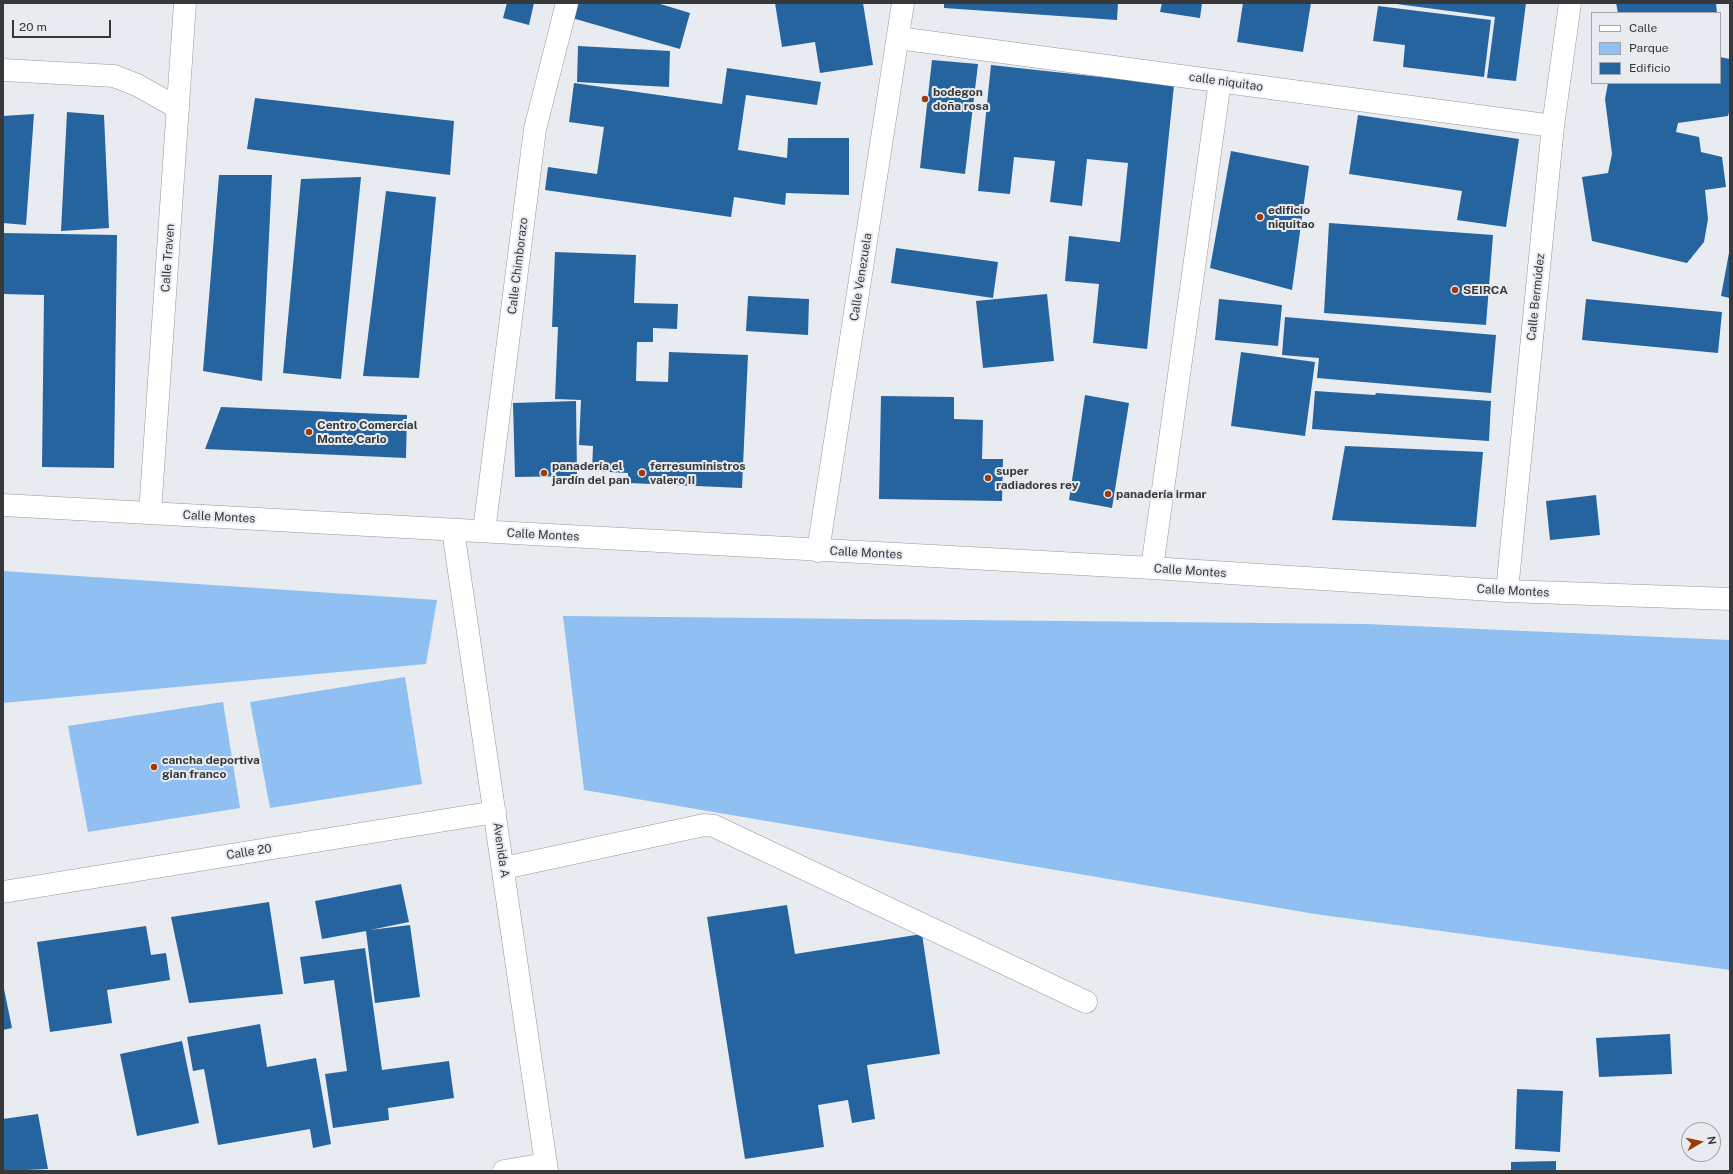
<!DOCTYPE html>
<html>
<head>
<meta charset="utf-8">
<style>
  body { margin:0 }
  #map { position:relative; width:1733px; height:1174px; overflow:hidden; background:#e8ecf1; font-family:"Public Sans",sans-serif }
  canvas { display:block }
  .frame { position:absolute; inset:0; border:4px solid #36383a; pointer-events:none }
  .legend { position:absolute; left:1591px; top:12px; width:130px; height:72px; box-sizing:border-box; background:#e8ecf1; border:1px solid #a1a4a8; margin:0; padding:5px 7px; list-style:none; font-size:12px; color:#36383a }
  .legend li { display:flex; align-items:center; gap:8px; height:20px }
  .legend b { width:20px; border:1px solid #a1a4a8 }
  .north { position:absolute; left:1681px; top:1122px; width:40px; height:40px; box-sizing:border-box; background:#e8ecf1; border:1px solid #a1a4a8; border-radius:50%; rotate:81deg; font-size:11px; font-weight:700; line-height:16px; text-align:center; color:#36383a }
  .north::after { content:''; display:block; margin:auto; width:14px; height:18px; background:#9f3b0b; clip-path:polygon(50% 0,100% 100%,50% 72%,0 100%) }
  .scale { position:absolute; left:12px; top:20px; width:99px; height:18px; box-sizing:border-box; border:2px solid #36383a; border-top:0; padding-left:5px; font-size:12px; line-height:14px; white-space:nowrap; color:#36383a; -webkit-text-stroke:3px #e8ecf1; paint-order:stroke }
</style>
</head>
<body>
<div id="map">
<canvas width="1733" height="1174"></canvas>
<div class="frame"></div>
<ul class="legend">
<li><b style="height:5px;background:#fff"></b>Calle</li>
<li><b style="height:11px;background:#90bff2"></b>Parque</li>
<li><b style="height:11px;background:#2664a0"></b>Edificio</li>
</ul>
<div class="north">N</div>
<div class="scale">20 m</div>
</div>
<script>
const g = document.querySelector('canvas').getContext('2d');
g.lineJoin = 'round';
function paint(path, color) {
  g.fillStyle = color;
  g.fill(path, 'evenodd');
}
function trace(path, color, width, dash) {
  g.strokeStyle = color;
  g.lineWidth = width;
  g.lineCap = dash ? 'butt' : 'round';
  g.setLineDash(dash || []);
  g.stroke(path);
}
function drawText(font, color, halo, rows, align = 'center') {
  g.font = font + ' "Public Sans",sans-serif';
  g.lineWidth = 4;
  g.setLineDash([]);
  g.textBaseline = 'middle';
  g.strokeStyle = halo;
  g.fillStyle = color;
  for (const [text, x, y, turn = 0] of rows) {
    g.save();
    g.translate(x, y);
    g.rotate((+turn || 0) * Math.PI / 180);
    g.textAlign = isNaN(turn) ? turn : align;
    if (halo) g.strokeText(text, 0, 0);
    g.fillText(text, 0, 0);
    g.restore();
  }
}
paint(new Path2D(`
  M3,571L437,600L426,664L3,703Z
  M563,616L1366,624L1730,640V970L1315,914L584,790Z
  M405,677L422,784L270,808L250,702Z
  M223,702L240,808L88,832L68,726Z`), '#90bff2');
paint(new Path2D(`
  M507,3H534L529,25L503,18Z
  M577,3H657L690,13L680,49L572,18Z
  M775,3H863L873,65L820,73L815,42L782,47Z
  M944,3H1118L1117,20L944,8Z
  M1162,3H1202L1200,18L1160,12Z
  M1243,3H1311L1303,52L1237,42Z
  M1389,3H1526L1516,81L1487,78L1495,17Z
  M1616,3H1716L1717,13H1618Z
  M1378,6L1491,20L1484,77L1403,67L1405,45L1373,41Z
  M578,46L670,51L669,87L577,82Z
  M1720,57L1730,59V108L1728,116L1678,123L1676,132L1699,137L1701,152L1722,157L1726,187L1705,190L1708,219L1704,242L1687,263L1592,241L1582,177L1608,173L1612,154L1605,99L1608,83H1720Z
  M932,60L978,64L965,174L920,168Z
  M991,65L1174,85L1147,349L1093,343L1099,284L1065,281L1069,236L1120,242L1128,163L1087,159L1082,206L1050,202L1055,161L1014,157L1010,194L978,191Z
  M727,68L821,82L817,105L746,95L738,150L787,158L788,138H849V195L786,193L785,205L734,197L731,217L545,190L548,167L597,174L604,127L569,122L574,83L722,104Z
  M255,98L454,121L450,175L247,149Z
  M67,112L104,115L109,228L61,231Z
  M34,114L26,225L3,223V116Z
  M1358,115L1519,139L1506,227L1457,220L1462,191L1349,174Z
  M1231,151L1309,166L1292,290L1210,268Z
  M219,175H272L262,381L203,371Z
  M361,177L341,379L283,373L301,179Z
  M386,191L436,197L419,378L363,376Z
  M1329,223L1493,235L1486,325L1324,313Z
  M3,233L117,235L114,468L42,467L44,295L3,294Z
  M896,248L998,262L993,298L891,283Z
  M555,252L636,255L634,303L678,304L677,329L653,328V342H637L636,381L668,382L669,352L748,355L742,488L628,483V473L592,471L593,446L579,445L581,400L555,399L558,327H552Z
  M1729,253H1730V298L1721,296Z
  M1047,294L1054,361L983,368L976,301Z
  M748,296L809,299L808,335L746,331Z
  M1219,299L1282,305L1278,346L1215,340Z
  M1586,299L1722,312L1718,353L1582,340Z
  M1285,317L1496,335L1491,393L1317,378L1319,358L1282,355Z
  M1241,352L1315,362L1305,436L1231,426Z
  M1315,391L1375,395L1376,393L1491,401L1489,441L1312,429Z
  M1085,395L1129,403L1112,508L1069,500Z
  M881,396L954,397V419L983,420L982,459H1003L1002,501L879,499Z
  M576,401L577,476L515,477L513,403Z
  M221,407L407,415L406,458L205,449Z
  M1345,446L1483,452L1476,527L1332,520Z
  M1596,495L1600,535L1550,540L1546,501Z
  M401,884L409,922L370,930L410,925L420,997L375,1003L366,931L322,939L315,901Z
  M269,902L283,994L189,1003L171,917Z
  M787,905L795,954L922,934L940,1054L867,1065L875,1119L852,1123L848,1100L818,1105L824,1147L745,1159L707,917Z
  M146,926L151,955L166,953L170,980L107,990L112,1023L50,1032L37,942Z
  M365,948L382,1070L449,1061L454,1098L388,1108L389,1120L333,1128L325,1074L347,1071L334,980L304,984L300,957Z
  M3,984L12,1028L3,1030Z
  M260,1024L267,1067L316,1058L331,1144L313,1148L310,1129L218,1145L204,1069L193,1071L187,1037Z
  M1670,1034L1672,1074L1599,1077L1596,1038Z
  M182,1041L199,1123L137,1136L120,1054Z
  M1517,1089L1563,1091L1560,1152L1515,1149Z
  M38,1114L48,1169L3,1171V1119Z
  M1556,1161V1171H1511V1162Z`), '#2664a0');
const minor = new Path2D(`
  M898,38L1553,126
  M3,70L114,76L137,85L178,108
  M3,505L1152,568L1507,591L1730,599
  M150,513L185,3
  M453,530L547,1171
  M484,531L535,129L567,3
  M818,551L903,3
  M1152,568L1220,81
  M1507,591L1553,126L1570,3
  M504,868L704,825L714,826L1086,1002
  M3,892L495,812
  M504,1171L546,1164`);
trace(minor, '#94989c', 23);
trace(minor, '#fff', 22);
for (const [x, y, r, color] of [
  [925,99,4,"#9f3b0b"],
  [1260,217,4,"#9f3b0b"],
  [1455,290,4,"#9f3b0b"],
  [309,432,4,"#9f3b0b"],
  [544,473,4,"#9f3b0b"],
  [642,473,4,"#9f3b0b"],
  [988,478,4,"#9f3b0b"],
  [1108,494,4,"#9f3b0b"],
  [154,767,4,"#9f3b0b"]
]) {
  const dot = new Path2D();
  dot.arc(x, y, r, 0, 2 * Math.PI);
  g.fillStyle = color;
  g.fill(dot);
  trace(dot, '#e8ecf1', 1.5);
}
drawText('12px', '#36383a', '#e8ecf1', [
  ["calle niquitao",1226,82,8],
  ["Calle Traven",168,258,-86],
  ["Calle Chimborazo",518,266,-83],
  ["Calle Venezuela",861,277,-81],
  ["Calle Bermúdez",1536,297,-84],
  ["Calle Montes",219,517,3],
  ["Calle Montes",543,535,3],
  ["Calle Montes",866,553,3],
  ["Calle Montes",1190,571,4],
  ["Calle Montes",1513,591,3],
  ["Avenida A",501,850,82],
  ["Calle 20",249,852,-9]
]);
drawText('bold 12px', '#36383a', '#e8ecf1', [
  ["bodegon",933,92],
  ["doña rosa",933,106],
  ["edificio",1268,210],
  ["niquitao",1268,224],
  ["SEIRCA",1463,290],
  ["Centro Comercial",317,425],
  ["Monte Carlo",317,439],
  ["panadería el",552,466],
  ["jardín del pan",552,480],
  ["ferresuministros",650,466],
  ["valero II",650,480],
  ["super",996,471],
  ["radiadores rey",996,485],
  ["panadería irmar",1116,494],
  ["cancha deportiva",162,760],
  ["gian franco",162,774]
], 'left');
</script>
</body>
</html>
